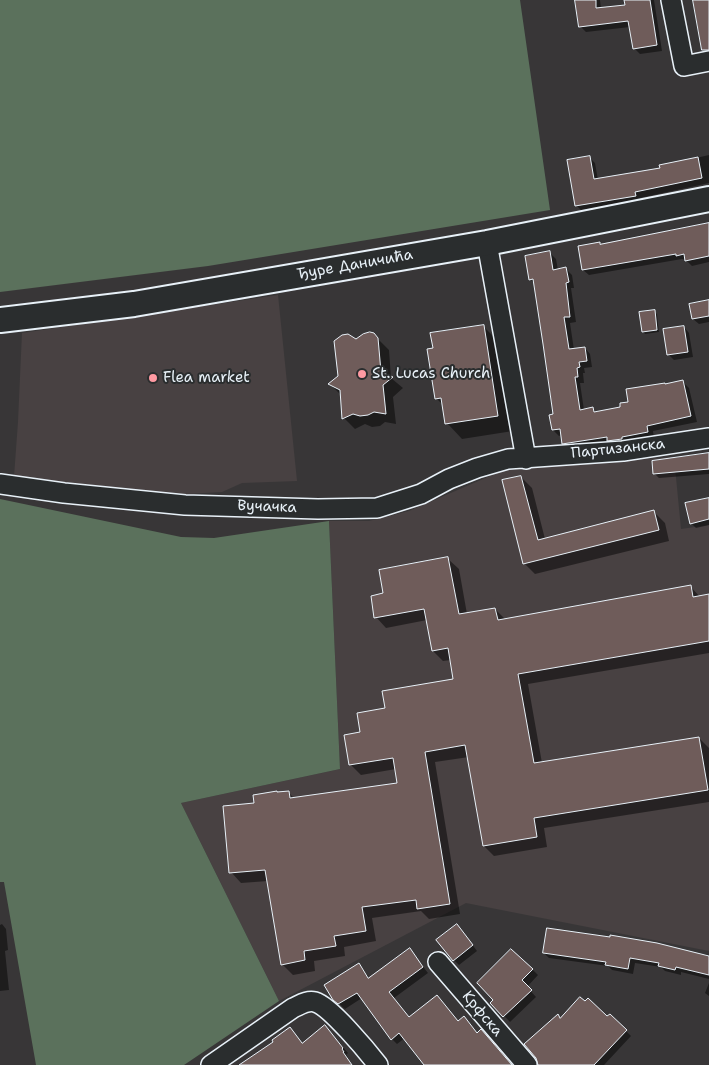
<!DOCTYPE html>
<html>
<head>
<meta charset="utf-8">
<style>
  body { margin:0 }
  canvas { display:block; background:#383637 }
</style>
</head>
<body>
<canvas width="709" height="1065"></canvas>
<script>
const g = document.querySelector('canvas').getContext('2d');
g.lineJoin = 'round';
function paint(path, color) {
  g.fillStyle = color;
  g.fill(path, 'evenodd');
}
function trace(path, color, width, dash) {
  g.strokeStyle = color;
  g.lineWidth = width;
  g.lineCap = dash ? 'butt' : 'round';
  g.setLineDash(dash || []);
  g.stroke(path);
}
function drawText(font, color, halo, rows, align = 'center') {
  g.font = font + ' "Shantell Sans",sans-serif';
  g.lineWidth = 4;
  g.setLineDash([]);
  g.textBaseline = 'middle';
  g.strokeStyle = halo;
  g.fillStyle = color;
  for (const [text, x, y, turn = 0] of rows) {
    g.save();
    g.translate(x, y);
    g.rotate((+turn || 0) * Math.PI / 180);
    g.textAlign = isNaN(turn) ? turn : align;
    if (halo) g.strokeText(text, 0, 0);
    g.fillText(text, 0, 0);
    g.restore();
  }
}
paint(new Path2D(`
  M278,295L297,481L242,483L222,492L185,494L14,477L18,422L22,333Z
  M674,457L681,529L709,525V951L466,903L279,1001L181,803L340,769L329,521H369L409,511L504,470Z`), '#484142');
paint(new Path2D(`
  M0,0H520L550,210L208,266L0,292Z
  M0,499L181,537L214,538L329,521L340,769L181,803L279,1001L184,1065H36L4,882H0Z`), '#5b715c');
paint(new Path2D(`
  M577,0H600L601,9L627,6L626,0H654L662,51L640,54L634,48L630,27L586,32L580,26Z
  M709,155V183L640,198L641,201L581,210L576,205L590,158L595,163L598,180L661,169V166Z
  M709,225V262L692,266L686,260L682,259L589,275L583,270L600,243L601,245Z
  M550,253L556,259L558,270L566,269L572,275L574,288H571L576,322L570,323L574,350L585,348L590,354L592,367L584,368L585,373H583L584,383H580L584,410L593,409L597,413L622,408L630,403L683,382L689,388L697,422L653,431L654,438L569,449L563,443L562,435L559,436L553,430L554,415L535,284L530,279Z
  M709,302V322L699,324L693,319Z
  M654,311L657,314L659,332L645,334L643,331Z
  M483,326L499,342L513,431L462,439L447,423L444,406L436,398L434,349Z
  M684,327L689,333L693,357L674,360L668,354Z
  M374,335L389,350L391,378L403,388L393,397L396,424L385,422L380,426L372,427L365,424L355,429L344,418L341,395L330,384L339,376L356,340Z
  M709,454V474L659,478L654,473L693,458V455Z
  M521,477L532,488L545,539L654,512L665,523L669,541L535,574L524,563Z
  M709,499V525L696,528L691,523Z
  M448,559L459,569L467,614L495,609L506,620L691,587L700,597L709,595V653L528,684L542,763L699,738L709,748V802L544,828L547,847L494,856L484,846L469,757L435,762L460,914L429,919L421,911L372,918L376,941L344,947L345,956L314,961L315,971L293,975L282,964L268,881L241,883L231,872L256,804L288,792L295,799L398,784L396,769L361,775L351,765L362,733L387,709L455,680L451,660L443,661L433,651L427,620L386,628L376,617L385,594Z
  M2,924L6,929L8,950L5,951L9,990L0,991V925Z
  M462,931L477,951L459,965L454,960Z
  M410,950L428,973L394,998L409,1018L458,1022L478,1034L487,1036L512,1065H426L405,1038L397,1044L392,1039L362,998L345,1009L334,999L359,965L369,978Z
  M544,953L704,956V954L709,955V979L681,972V975L665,971L661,967L635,963L633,974L612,970L608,966L549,958Z
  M532,969L538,975L527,987L536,997L510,1022L492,1003Z
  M709,983V996L705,993Z
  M610,1015L631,1036L604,1065H542L561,1019L607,1018Z
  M290,1028L303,1044L330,1032L348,1053L346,1055L348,1057L347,1058L352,1065H244L275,1042Z`), '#0007');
const building = new Path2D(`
  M575,0H596V8L625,5L624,0H650L657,45L633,49L628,21L579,27Z
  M693,0H709V50H702Z
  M590,156L594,179L660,168L659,165L698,157L702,178L635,192L636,196L575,206L567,160Z
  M709,223V256L685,261L684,254L676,256V254L582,270L578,246L600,242V244Z
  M550,251L553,270L566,267L569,282L566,283L570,317H564L569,349L585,347L587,361L579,362L580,367L577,368L578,377H575L580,410L593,407L594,412L620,407V403L628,402L626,389L665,383V384L683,380L691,416L647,426L648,432L622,437V439L607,441V437L562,444L560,429L552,430L549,415L553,414L543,344L533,279L529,280L525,256Z
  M709,300V316L692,319L689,304Z
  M655,310L657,330L642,332L639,312Z
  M484,325L498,416L445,424L441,398L435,399L427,349L433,348L430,333Z
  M684,326L688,352L667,355L663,329Z
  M370,332L374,333L378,338L381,372L393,377L383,385L386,414L374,412L368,415L360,416L353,414L342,419L340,390L328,384L338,376L334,341L342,335L348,334L356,339L363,334Z
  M709,453V469L653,474L652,461Z
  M521,476L538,540L654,510L659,530L523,564L502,480Z
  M709,498V519L690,524L685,503Z
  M448,557L459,614L495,608L498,620L691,585L693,597L709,594V641L518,674L534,763L699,737L708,790L534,818L537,837L483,846L465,745L425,752L450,904L417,909L416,900L362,907L366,931L334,936L336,946L304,951L305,960L281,965L265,870L229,873L223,806L254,803L253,795L277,791V792L289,791L290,798L397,783L393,758L349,765L344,735L360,732L357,713L385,708L382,691L453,679L448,648L432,651L424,609L374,618L371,596L383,593L379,570Z
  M457,924L473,945L453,961L436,940Z
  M547,928L610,937V935L657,943L709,956V975L676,967L675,970L658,966L659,963L630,958L628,969L605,965L606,962L543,953Z
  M410,948L423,967L389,992L409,1017L437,995L458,1021L464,1016L477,1033L481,1029L512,1065H424L399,1033L391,1040L357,993L338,1004L333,1000L324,985L359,963L368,978Z
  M511,949L533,969L522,980L532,990L503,1017L490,1003L493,1000L477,983Z
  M580,997L585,1001L588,998L607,1016L610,1014L627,1030L594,1065H538L536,1058L524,1044L558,1014L560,1018Z
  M325,1025L343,1048L342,1049L344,1052H343L352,1065H239L273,1042L272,1040L290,1027L302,1043Z`);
paint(building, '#6f5c5a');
trace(building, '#e8f1f8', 1);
const minor = new Path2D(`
  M671,0L684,66L709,61
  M487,243L526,459
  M0,484L64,493L185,505L318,509L377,508L421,494L449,479L477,468L508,459L623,451L709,438
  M438,962L527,1065
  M211,1065L293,1008C300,1005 307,1000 315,1002C330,1006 368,1052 378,1065`);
const tertiary = new Path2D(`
  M0,320L134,304L487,243L709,199`);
trace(minor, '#e8f1f8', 22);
trace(tertiary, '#e8f1f8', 28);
trace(minor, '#2a2d2e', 19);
trace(tertiary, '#2a2d2e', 24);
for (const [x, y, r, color] of [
  [362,374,5,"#ff9aa2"],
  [153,378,5,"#ff9aa2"]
]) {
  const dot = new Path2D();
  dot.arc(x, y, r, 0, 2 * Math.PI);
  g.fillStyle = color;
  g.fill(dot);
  trace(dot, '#2a2d2e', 2);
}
drawText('15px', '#e8f1f8', '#2a2d2e', [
  ["Ђуре Даничића",355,265,-10],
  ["Партизанска",618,449,-6],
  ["Вучачка",267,507,2],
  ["Крфска",482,1014,50]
]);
drawText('15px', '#e8f1f8', '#2a2d2e', [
  ["St. Lucas Church",372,374],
  ["Flea market",163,378]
], 'left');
</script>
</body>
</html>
